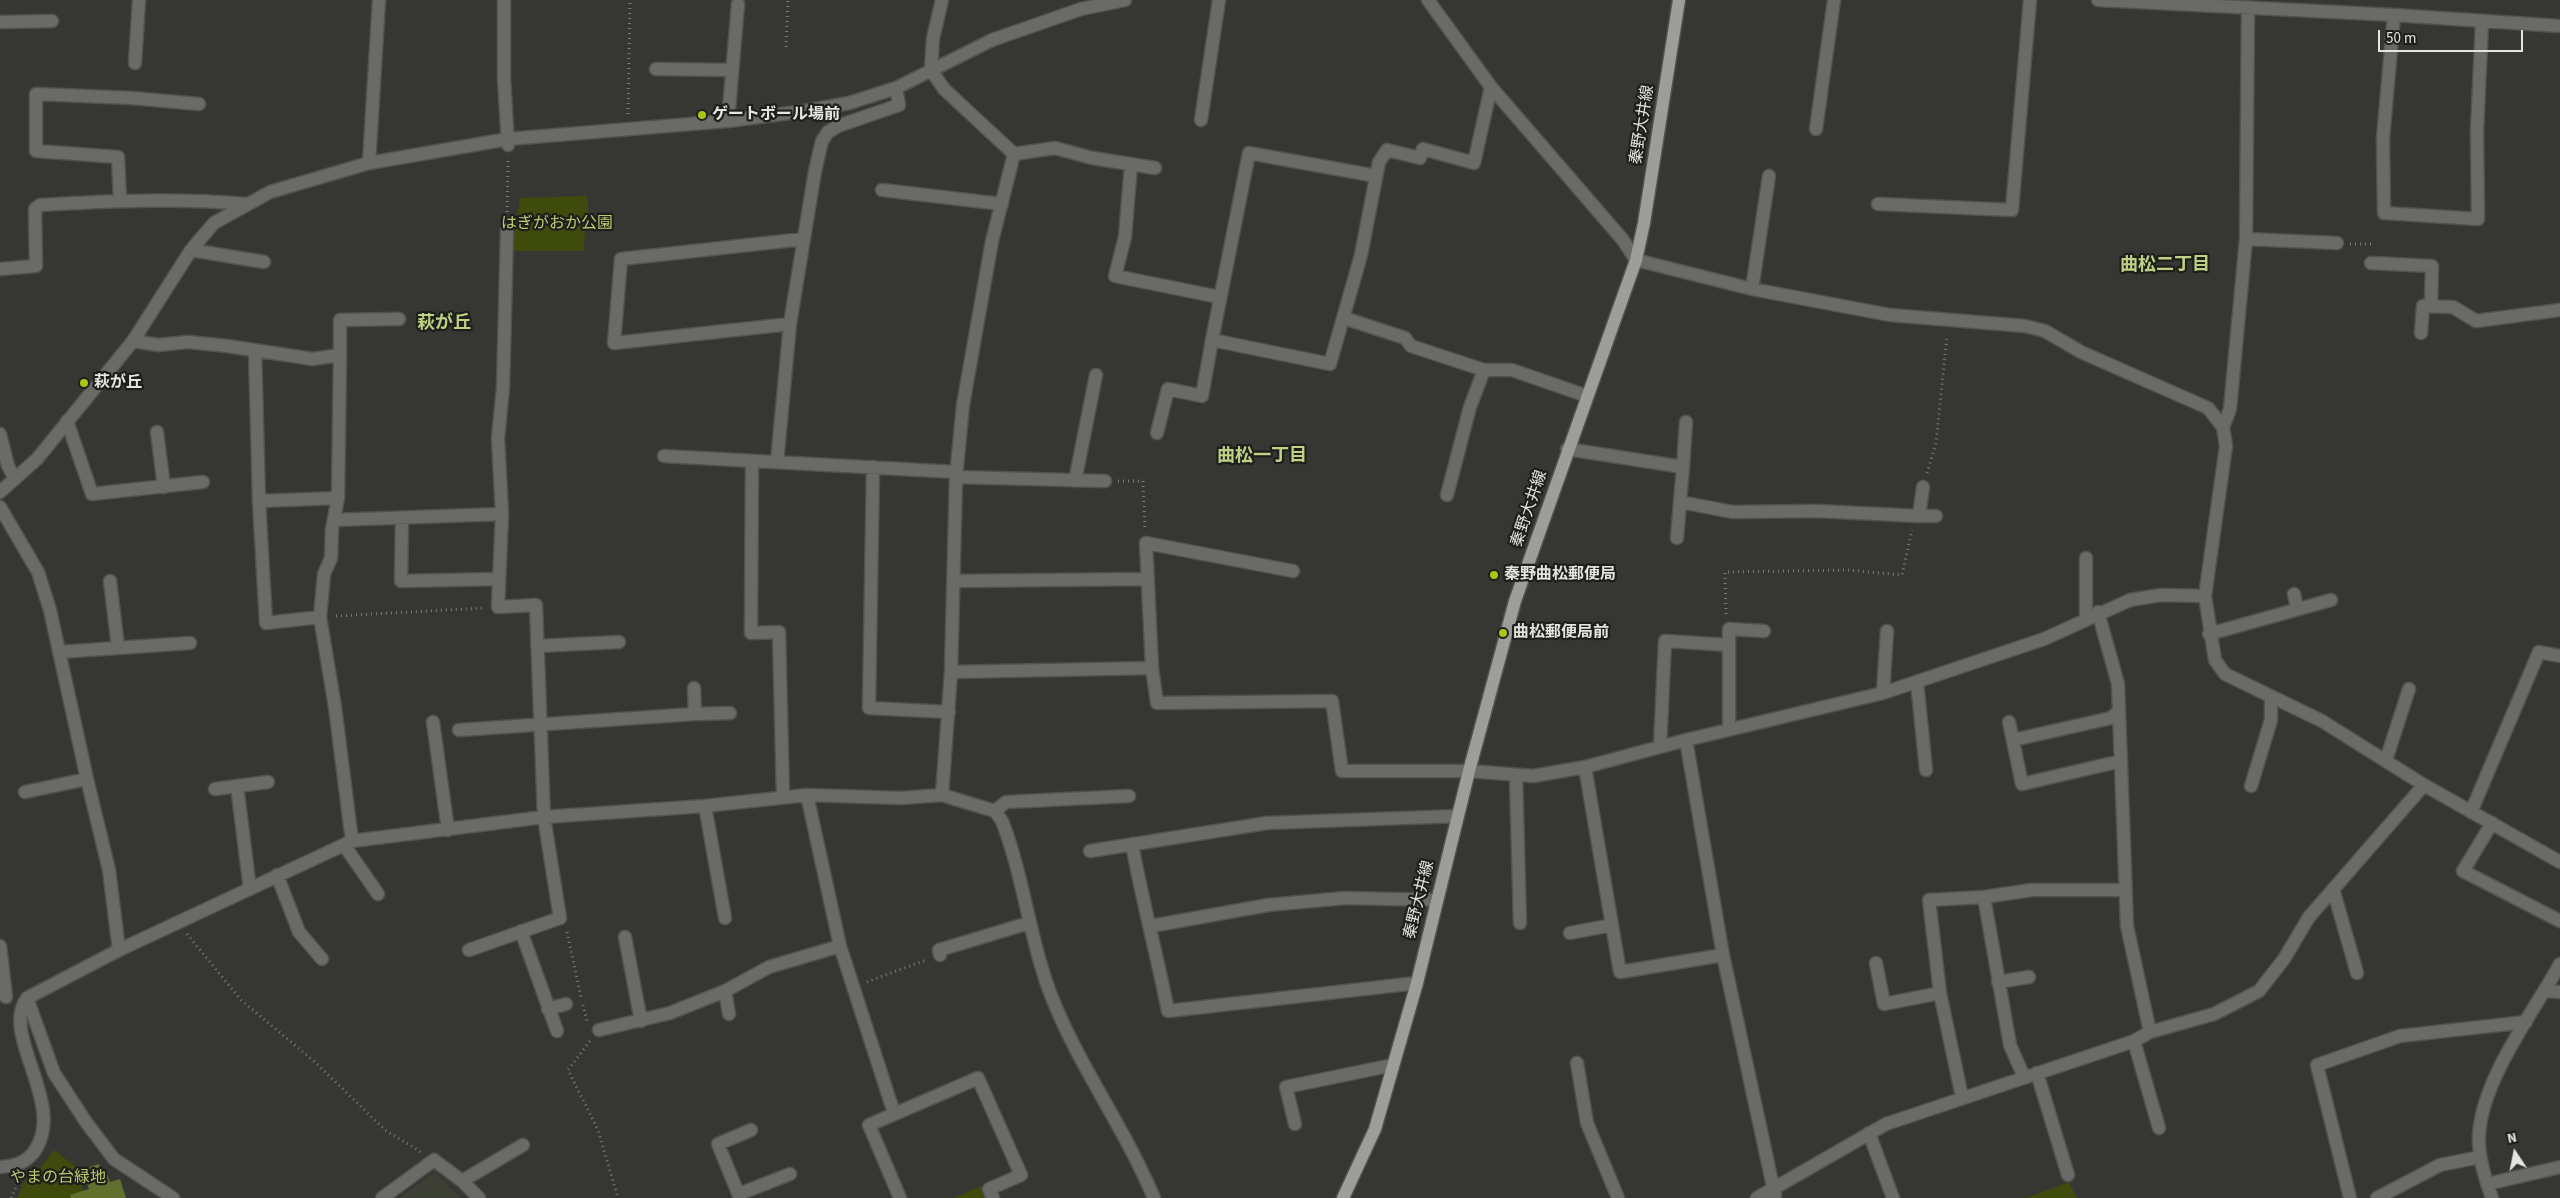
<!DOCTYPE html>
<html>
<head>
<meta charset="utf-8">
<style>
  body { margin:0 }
  #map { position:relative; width:2560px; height:1198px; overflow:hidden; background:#363732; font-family:"Source Sans 3",sans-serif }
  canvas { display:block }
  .north { position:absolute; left:2490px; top:1128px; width:50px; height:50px; -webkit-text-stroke:4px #1e1e1c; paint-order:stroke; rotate:349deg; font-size:14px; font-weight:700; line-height:20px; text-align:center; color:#e4e5e2 }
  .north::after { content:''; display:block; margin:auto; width:18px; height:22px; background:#e4e5e2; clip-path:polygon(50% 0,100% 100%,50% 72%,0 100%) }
  .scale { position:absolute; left:2378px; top:30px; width:145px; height:22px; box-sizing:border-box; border:2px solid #e4e5e2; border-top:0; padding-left:6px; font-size:15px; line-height:18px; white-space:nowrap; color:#e4e5e2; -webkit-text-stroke:4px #1e1e1c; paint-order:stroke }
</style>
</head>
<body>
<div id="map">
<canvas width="2560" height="1198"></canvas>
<div class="north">N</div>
<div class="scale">50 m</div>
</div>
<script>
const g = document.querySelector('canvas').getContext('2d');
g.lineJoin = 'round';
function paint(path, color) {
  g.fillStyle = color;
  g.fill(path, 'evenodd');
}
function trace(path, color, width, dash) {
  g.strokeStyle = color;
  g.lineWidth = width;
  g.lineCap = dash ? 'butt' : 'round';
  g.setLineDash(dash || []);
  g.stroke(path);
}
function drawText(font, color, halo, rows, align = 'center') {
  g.font = font + ' "Source Sans 3","Noto Sans JP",sans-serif';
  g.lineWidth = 4.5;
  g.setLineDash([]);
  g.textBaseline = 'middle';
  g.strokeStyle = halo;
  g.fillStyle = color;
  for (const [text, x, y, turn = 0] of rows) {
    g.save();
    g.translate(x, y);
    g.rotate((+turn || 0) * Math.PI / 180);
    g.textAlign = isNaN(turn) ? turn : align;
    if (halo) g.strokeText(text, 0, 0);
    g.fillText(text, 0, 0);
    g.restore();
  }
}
paint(new Path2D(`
  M435,1172L460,1198H399Z`), '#3c3f33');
paint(new Path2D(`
  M587,196L590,227L585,228L584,251H512L520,198Z
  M54,1150L76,1167L85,1198H17L26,1178L42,1166Z
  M2069,1182L2077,1198H2018L2029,1197Z
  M981,1186L986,1198H954Z`), '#3f4a0d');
paint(new Path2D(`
  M99,1164L102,1175L107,1174L110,1182L120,1179L126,1198H71L70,1195L89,1189L82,1169Z`), '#62702e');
const minor = new Path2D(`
  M504,0V78L508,145
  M942,0L933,38L931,70L944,89L1014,154
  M1428,0L1491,87L1623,240L1636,260L1752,289L1890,315L2025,326L2045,331L2081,352L2208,408L2223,427
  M2098,0L2394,15L2560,26
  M2248,7L2246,239L2230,409L2223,427L2226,446L2205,596L2215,660L2225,674L2322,721L2424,785L2560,862
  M2394,15L2383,138L2384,213L2478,219L2477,131L2482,22
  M0,22L52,21
  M135,63L139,0
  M656,69L732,70
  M1201,120L1219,0
  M728,121L738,4
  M1816,129L1834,0
  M1014,154L1055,148L1092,158L1155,168
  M369,163L379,0
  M1131,165L1125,237L1115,276L1219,297
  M1376,176L1249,153L1212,340L1330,364L1361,255L1379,162L1387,150L1420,158L1423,149L1474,163L1491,87
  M882,190L1002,204
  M120,200L118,157L36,151V94L132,98L199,104
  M1878,204L2012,210L2030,0
  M2246,239L2337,243
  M191,250L264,262
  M2371,263L2432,266L2431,306
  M0,269L36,266L35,209L40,205C109,201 176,198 245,204
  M1752,289L1769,176
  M1344,318L1405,338L1411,346L1484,370H1512L1587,396
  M790,324L614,343L621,259L803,239
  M2421,333L2423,306L2453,307L2476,321L2560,310
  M133,341L158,345L188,342L227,346L313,359L340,355L338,498L332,529L331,558L324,574L320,617L335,707L352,841
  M255,350L259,501L266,623L320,617
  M340,355V320L399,319
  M67,421L92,494L203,482
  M157,432L164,487
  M1157,433L1168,389L1202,396L1212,340
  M0,434L8,466L15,479
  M1567,449L1683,467L1680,502L1733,512L1817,511L1919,516L1923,487
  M664,456L956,472
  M752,461L751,633L779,632L783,797
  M777,462L790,324L815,171L822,141L828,132L838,126L899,105L896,88
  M873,467L869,708L949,712
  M1683,467L1686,422
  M956,477L1105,481
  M1075,481L1096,375
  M0,492L37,459L133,341L191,250L214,223L270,192L369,163L508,139L728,121L805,111L849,103L896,88L992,40L1081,9L1125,0
  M1447,495L1470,407L1484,370
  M259,501L338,498
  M0,507L38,572L50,610L87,779L109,870L119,950
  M1919,516H1936
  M402,518L401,581L498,579
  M334,520L502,514
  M1677,538L1680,502
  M1293,571L1146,543L1152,668L1157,703L1332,701L1342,771H1469L1533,776L1585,767L1686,740L1883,693L2044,639L2130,600L2161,595L2205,596
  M110,581L118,647
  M954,581L1148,579
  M2294,594L2297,608
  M2098,612L2118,684L2127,926L2150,1032
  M2086,618V558
  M2209,634L2331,600
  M1729,645V629L1764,631
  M537,646L619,642
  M59,652L190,643
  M951,672L1152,668
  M1917,682L1926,770
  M694,688L695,714
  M1883,693L1887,631
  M433,722L448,830
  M2009,722L2022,784L2121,761
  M459,730L695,714L730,713
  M1686,740L1723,955L1775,1196
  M2013,740L2111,718L2119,711
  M1660,747L1665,641L1729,645V729
  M2386,760L2409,689
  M1585,767L1620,972L1723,955
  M1516,776L1520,923
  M237,786L250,889
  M2251,786L2271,720V697
  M215,789L268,782
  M25,792L87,779
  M807,795L840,946L894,1113
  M942,795L951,672L956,477L963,405L992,241L1014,154
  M705,806L725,918
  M995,811L1006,802L1129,796
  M2471,812L2539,652L2560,656
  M2492,823L2463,871L2560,921
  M1132,844C1142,900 1157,955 1168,1011L1417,983
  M344,845L378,894
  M1090,851L1267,823L1458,816
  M277,875L299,932L322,959
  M2333,889L2357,973
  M1151,926L1268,905L1345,898L1437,900
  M521,931L557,1031
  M1570,933L1612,925
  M625,937L641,1021
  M0,946L6,997
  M469,950L560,918L544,817L536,605L498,607L502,514L498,438L503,388L507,231
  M940,955L939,950L1029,923
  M1876,963L1884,1004L1940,993
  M1998,982L2029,977
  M725,991L729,1014
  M2545,991L2560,992
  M27,998L54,1073L86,1122L114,1159L173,1198
  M548,1009L566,1004
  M599,1030L670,1013L725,991L769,967L840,946
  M2134,1041L2159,1128
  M1577,1063L1587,1123L1618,1198
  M2037,1073L2068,1175
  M2024,1077L2010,1045L1984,897L2032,890H2125
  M1962,1097L1940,993L1929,900L1984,897
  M1295,1124L1286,1087L1393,1065
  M1869,1133L1893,1198
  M0,1167C15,1166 27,1163 36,1149C65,1102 0,1034 27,998L119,950L352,841L544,817L705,806L807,795L901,798L942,795L995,811L1002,821C1025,880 1030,946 1055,1005C1083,1072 1126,1131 1154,1198
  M462,1181L523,1145
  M2487,1184L2560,1167
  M739,1194L790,1174
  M382,1198L434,1160L462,1181L479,1198
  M740,1198L718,1144L751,1130
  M900,1198L869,1125L978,1078L1021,1175L989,1189L993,1198
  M1757,1198L1886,1124L2134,1041L2150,1032L2214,1014L2259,991L2284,959L2309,917L2424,785
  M2350,1198L2317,1065L2400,1036L2526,1022
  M2377,1198L2440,1165L2480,1157
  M2492,1198C2485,1178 2478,1156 2479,1135C2482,1079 2533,1013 2560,964`);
const major = new Path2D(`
  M1343,1198L1375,1129L1417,983L1469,771L1515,601L1636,260L1644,223L1679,0`);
trace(minor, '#52534e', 15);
trace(major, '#52534e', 15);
trace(new Path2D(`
  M786,47L788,0
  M628,114L630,0
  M507,217L508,159
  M2350,244H2371V247
  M1927,473L1936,443L1947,336
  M1118,481H1143L1145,528
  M1726,614L1725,572L1847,570L1902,575L1912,530
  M336,616L484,608
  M567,932L581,997
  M187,934L241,1000L316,1063L385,1130L421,1152
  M867,982L926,960
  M583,1005L587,1021
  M590,1041L568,1070L598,1130L618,1198
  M11,1198L17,1185L16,1180`), '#7b7c78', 3, [1, 4]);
trace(minor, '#6a6b68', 12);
trace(major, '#9c9e98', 12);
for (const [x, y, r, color] of [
  [702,115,5,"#abc615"],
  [84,383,5,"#abc615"],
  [1494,575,5,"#abc615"],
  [1503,633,5,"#abc615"]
]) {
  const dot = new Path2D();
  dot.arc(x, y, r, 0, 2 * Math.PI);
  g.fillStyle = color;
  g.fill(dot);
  trace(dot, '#1e1e1c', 2);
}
drawText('bold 16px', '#e4e5e2', '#1e1e1c', [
  ["ゲートボール場前",712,115],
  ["萩が丘",94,383],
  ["秦野曲松郵便局",1504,575],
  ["曲松郵便局前",1513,633]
], 'left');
drawText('16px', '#e4e5e2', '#1e1e1c', [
  ["秦野大井線",1643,125,-81],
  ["秦野大井線",1530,509,-71],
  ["秦野大井線",1420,900,-76]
]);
drawText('16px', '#b8cc6e', '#1e1e1c', [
  ["はぎがおか公園",557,224],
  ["やまの台緑地",58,1178]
]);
drawText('bold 18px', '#bfd185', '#1e1e1c', [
  ["曲松二丁目",2165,266],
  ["萩が丘",444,324],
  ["曲松一丁目",1262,457]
]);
</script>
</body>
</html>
